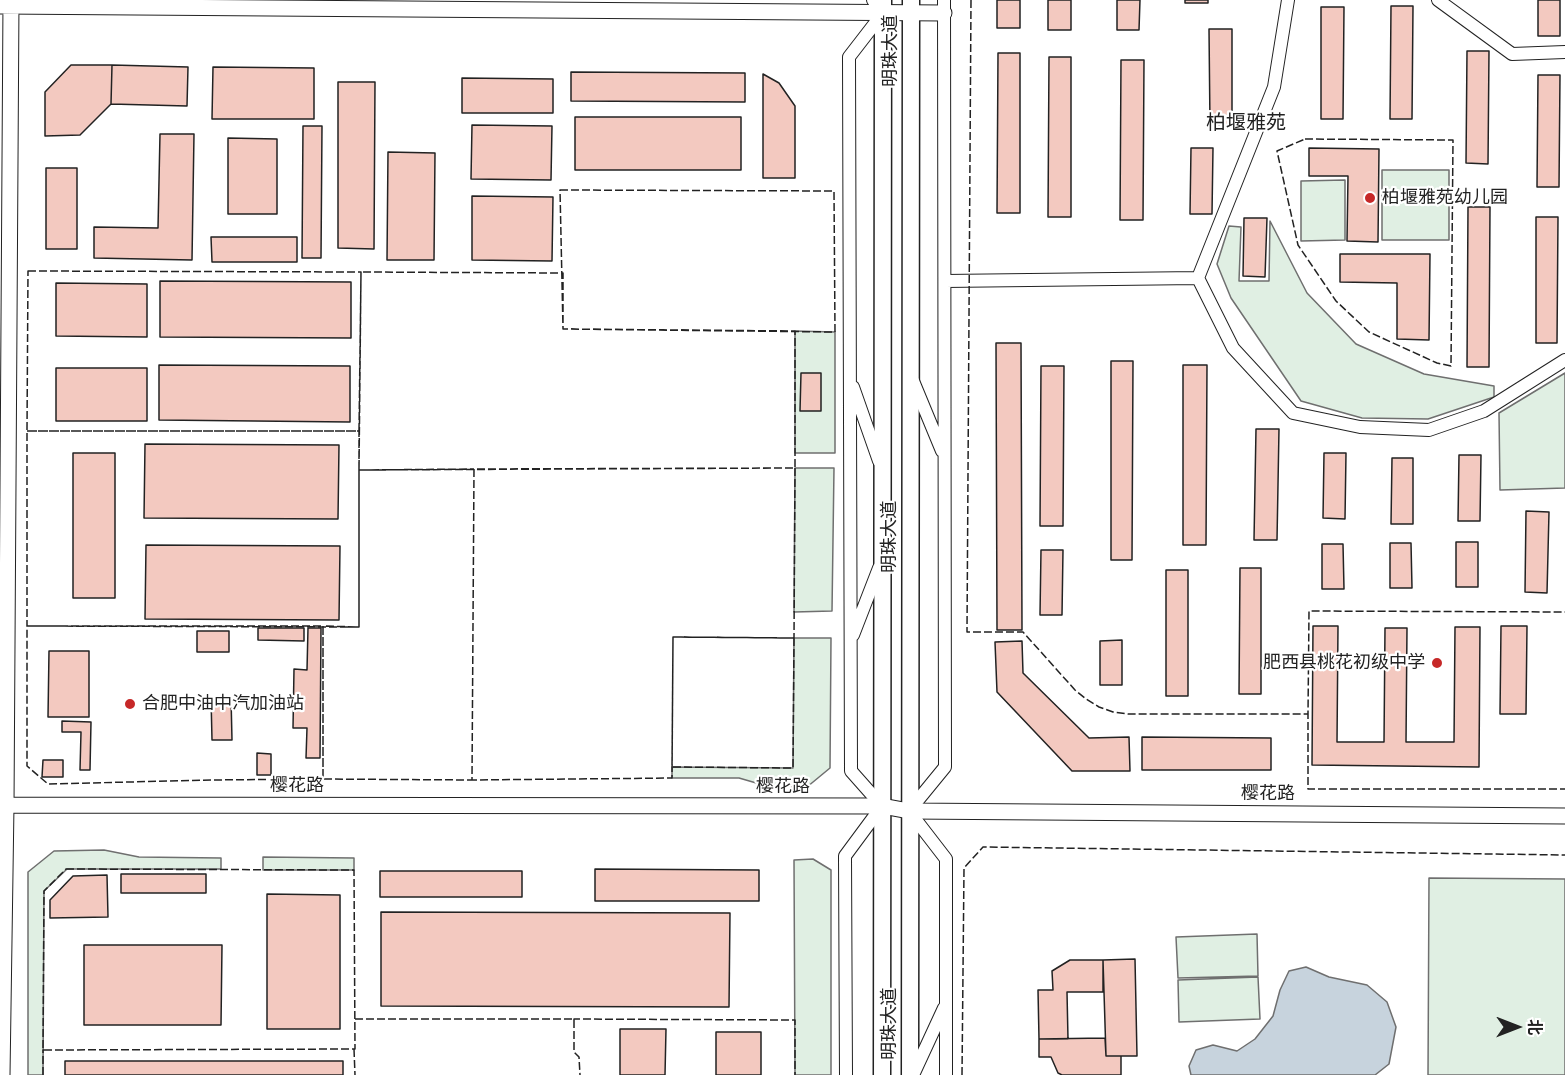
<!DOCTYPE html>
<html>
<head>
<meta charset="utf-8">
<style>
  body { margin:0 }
  #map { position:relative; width:1565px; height:1075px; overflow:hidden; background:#fff; font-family:"Open Sans","Noto Sans SC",sans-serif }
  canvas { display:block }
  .north { position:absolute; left:1487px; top:997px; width:60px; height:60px; -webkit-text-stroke:4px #fff; paint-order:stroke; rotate:90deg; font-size:16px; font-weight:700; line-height:24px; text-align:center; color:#222 }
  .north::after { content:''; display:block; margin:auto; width:21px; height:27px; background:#222; clip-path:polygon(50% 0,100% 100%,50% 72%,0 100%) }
</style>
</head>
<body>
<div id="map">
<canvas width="1565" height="1075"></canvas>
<div class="north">北</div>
</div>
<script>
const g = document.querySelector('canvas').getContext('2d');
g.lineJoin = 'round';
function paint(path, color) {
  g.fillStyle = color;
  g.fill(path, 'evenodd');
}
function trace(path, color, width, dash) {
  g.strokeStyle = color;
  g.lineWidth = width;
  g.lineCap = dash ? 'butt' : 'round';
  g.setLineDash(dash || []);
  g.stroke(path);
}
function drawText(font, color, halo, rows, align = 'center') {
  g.font = font + ' "Open Sans","Noto Sans SC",sans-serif';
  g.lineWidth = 4.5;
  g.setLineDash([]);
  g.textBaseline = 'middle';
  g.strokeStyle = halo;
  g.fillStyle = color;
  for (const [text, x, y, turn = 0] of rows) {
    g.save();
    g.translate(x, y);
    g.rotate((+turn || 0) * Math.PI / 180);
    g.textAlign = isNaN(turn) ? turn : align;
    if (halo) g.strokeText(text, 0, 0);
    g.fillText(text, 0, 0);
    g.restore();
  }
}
const green = new Path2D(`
  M1382,170H1449V240H1382Z
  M1345,180V240L1301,241V181Z
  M1270,221L1307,293L1356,344L1424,374L1494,386V397L1428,419L1362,418L1301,401L1231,298L1217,264L1229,226L1241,227L1239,281H1269Z
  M795,331L835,332V453H795Z
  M1565,373V488L1500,490L1499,413Z
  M795,468H834L832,611L794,612Z
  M794,638H831L830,768L807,787H770L739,778H672V767L793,768Z
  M104,850L139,857L221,858V869H67L44,891L43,1075H28V872L54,851Z
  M263,857L354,858V870H263Z
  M813,859L831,870V1075H795L794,860Z
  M1429,878L1565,879V1075H1428Z
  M1257,934L1258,976L1178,978L1176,937Z
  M1258,977L1260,1019L1179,1022L1178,980Z`);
paint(green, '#e0efe3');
trace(green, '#6f6f6f', 1.5);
const water = new Path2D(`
  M1306,967L1329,977L1367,985L1387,1002L1396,1027L1389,1064L1375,1075H1191L1189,1066L1196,1050L1213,1045L1237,1051L1255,1039L1273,1016L1280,990L1289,971Z`);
paint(water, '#c7d3dd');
trace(water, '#6f6f6f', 1.5);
const building = new Path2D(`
  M997,0H1020V28H997Z
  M1048,0H1071V30H1048Z
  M1117,0H1140L1139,30H1117Z
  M1185,0H1208V3H1185Z
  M1538,0H1560V36H1538Z
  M1391,6H1413L1412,119H1390Z
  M1321,7H1344L1343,119H1321Z
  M1209,29H1232V126H1210Z
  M1467,51H1489L1488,164L1466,163Z
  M998,53H1020V213H997Z
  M1049,57H1071V217H1048Z
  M1121,60H1144L1143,220H1120Z
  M71,65H112L111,104L80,135L45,136V92Z
  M112,65L188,67L187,106L111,104Z
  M213,67L314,68V119H212Z
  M571,72L745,73V102L571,101Z
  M763,74L779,83L795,106V178H763Z
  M1538,75H1560L1559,187H1537Z
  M462,78L553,79V113H462Z
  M338,82H375L374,249L338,248Z
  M575,117H741V170H575Z
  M472,125L552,126L551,180L471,179Z
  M303,126H322L321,258H302Z
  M160,134H194L192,260L94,258V227L158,228Z
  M228,138L277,139V214H228Z
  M1191,148H1213L1212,214H1190Z
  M1309,148L1379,149L1378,242L1347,241L1348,176H1309Z
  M388,152L435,153L434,260H387Z
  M46,168H77V249H46Z
  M472,196L553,197L552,261L472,260Z
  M1468,207H1490L1489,367H1467Z
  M1536,217H1558L1557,343H1536Z
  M1244,218H1267L1265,277L1243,276Z
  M211,237H297V262H212Z
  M1340,254H1430L1429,340L1397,339V283L1340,282Z
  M160,281L351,282V338L160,337Z
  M56,283L147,284V337L56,336Z
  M996,343H1021L1022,630H997Z
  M1111,361H1133L1132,560H1111Z
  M159,365L350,366V422L159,420Z
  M1183,365H1207L1206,545H1183Z
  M1041,366H1064L1063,526H1040Z
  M56,368H147V421H56Z
  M801,373H821V411H800Z
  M1256,429H1279L1277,540H1254Z
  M145,444L339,445L338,519L144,518Z
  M73,453H115V598H73Z
  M1324,453H1346L1345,519L1323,518Z
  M1459,455H1481L1480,521H1458Z
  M1392,458H1413V524H1391Z
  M1526,511L1549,512L1547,593L1525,592Z
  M1456,542H1478V587H1456Z
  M1390,543H1411L1412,588H1390Z
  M1322,544H1343L1344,589H1322Z
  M146,545L340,546L339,620L145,619Z
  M1041,550H1063L1062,615H1040Z
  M1240,568H1261V694H1239Z
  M1166,570H1188V696H1166Z
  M1313,626H1338L1337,742H1384L1385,628H1407L1406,742H1454L1455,627H1480L1479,767L1312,765Z
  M1501,626H1527L1526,714H1500Z
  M258,628H304V641L258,640Z
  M308,628H321L320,758H306L307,728H293L294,669L307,670Z
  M197,631H229V652H197Z
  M1122,640V685H1100V641Z
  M1022,641L1023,673L1089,738L1129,737L1130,771H1072L997,692L995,642Z
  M49,651H89V717H48Z
  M211,697H231L232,740H212Z
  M62,721L91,722L90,770H80L81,732H62Z
  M1142,737L1271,738V770H1142Z
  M257,753L271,754V775H257Z
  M43,760H63V777H42Z
  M595,869L759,870V901H595Z
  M380,871H522V897H380Z
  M121,874H206V893H121Z
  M107,875L108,917L50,918V900L73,876Z
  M267,894L340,895V1029H267Z
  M381,912L730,913L729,1007L381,1006Z
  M84,945H222L221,1025H84Z
  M1135,959L1137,1056H1106L1103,960Z
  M1070,960H1103V992H1067L1068,1039H1039L1038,990H1053L1052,971Z
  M620,1029H666L665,1075H620Z
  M716,1032H761V1075H716Z
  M1105,1038L1106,1056H1121V1075H1062L1058,1073L1051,1057H1039V1039Z
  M65,1061H343V1075H65Z`);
paint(building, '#f3c9c0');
trace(building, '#222', 1.5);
const minor = new Path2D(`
  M944,0L945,767L909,811L946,859V1075
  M1438,0L1512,54L1565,52
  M1198,278L1274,87L1288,0
  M945,281L1198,278L1233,348L1293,413L1360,427L1429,430L1484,411L1565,360
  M913,381L942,451
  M853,387L879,461
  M853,635L879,568
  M846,1075L845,856L882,806L851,771L849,57L883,13L873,0
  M913,1075L944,1008`);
const tertiary = new Path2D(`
  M0,6L944,13
  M0,805L882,806L909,811L1565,816
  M2,1075L6,805L11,0`);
const secondary = new Path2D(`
  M882,1075L883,0
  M910,1075L911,0`);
trace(minor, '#222', 14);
trace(tertiary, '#222', 17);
trace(secondary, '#222', 19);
trace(minor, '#fff', 12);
trace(tertiary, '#fff', 15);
trace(secondary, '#fff', 16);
trace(new Path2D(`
  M971,0L967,632H1023L1075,690L1086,699L1099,707L1113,712L1128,714H1308L1309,611L1565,612
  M1305,139L1453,140L1451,366L1437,363L1369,332L1336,301L1298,245L1277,151Z
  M560,190L834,191L835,332L563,329Z
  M28,271L361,272L359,431H27Z
  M27,431H359V627L27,626Z
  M795,468L794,638L673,637L672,778L472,780L474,469Z
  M474,469L472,780L323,779V626L359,627V470L795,468V331L563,329V273L361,272L359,470L474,469
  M27,626H323V779L211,780L48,784L27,766Z
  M673,637L794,638L793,768L672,767Z
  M1308,711V789H1565
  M66,869L354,870L355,1049L43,1050L44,891Z
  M355,1019H574V1052L579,1057L580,1075
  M574,1021V1019L795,1020V1075
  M354,1049L355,1075
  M43,1075V1050H45
  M962,1075L964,868L983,847L1565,855`), '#222', 1.5, [8, 3]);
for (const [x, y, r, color] of [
  [1370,198,6,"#c62828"],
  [1437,663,6,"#c62828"],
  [130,704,6,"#c62828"]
]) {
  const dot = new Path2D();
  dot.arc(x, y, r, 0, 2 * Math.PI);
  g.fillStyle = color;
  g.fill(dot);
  trace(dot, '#fff', 2);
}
drawText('18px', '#222', '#fff', [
  ["明珠大道",891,51,-90],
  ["明珠大道",890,537,-90],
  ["樱花路",297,786],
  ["樱花路",783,787],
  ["樱花路",1268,794],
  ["明珠大道",890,1024,-90]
]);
drawText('18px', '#222', '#fff', [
  ["柏堰雅苑幼儿园",1382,198],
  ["肥西县桃花初级中学",1425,663,"right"],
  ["合肥中油中汽加油站",142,704]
], 'left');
drawText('20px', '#222', '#fff', [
  ["柏堰雅苑",1246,123]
]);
</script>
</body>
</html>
